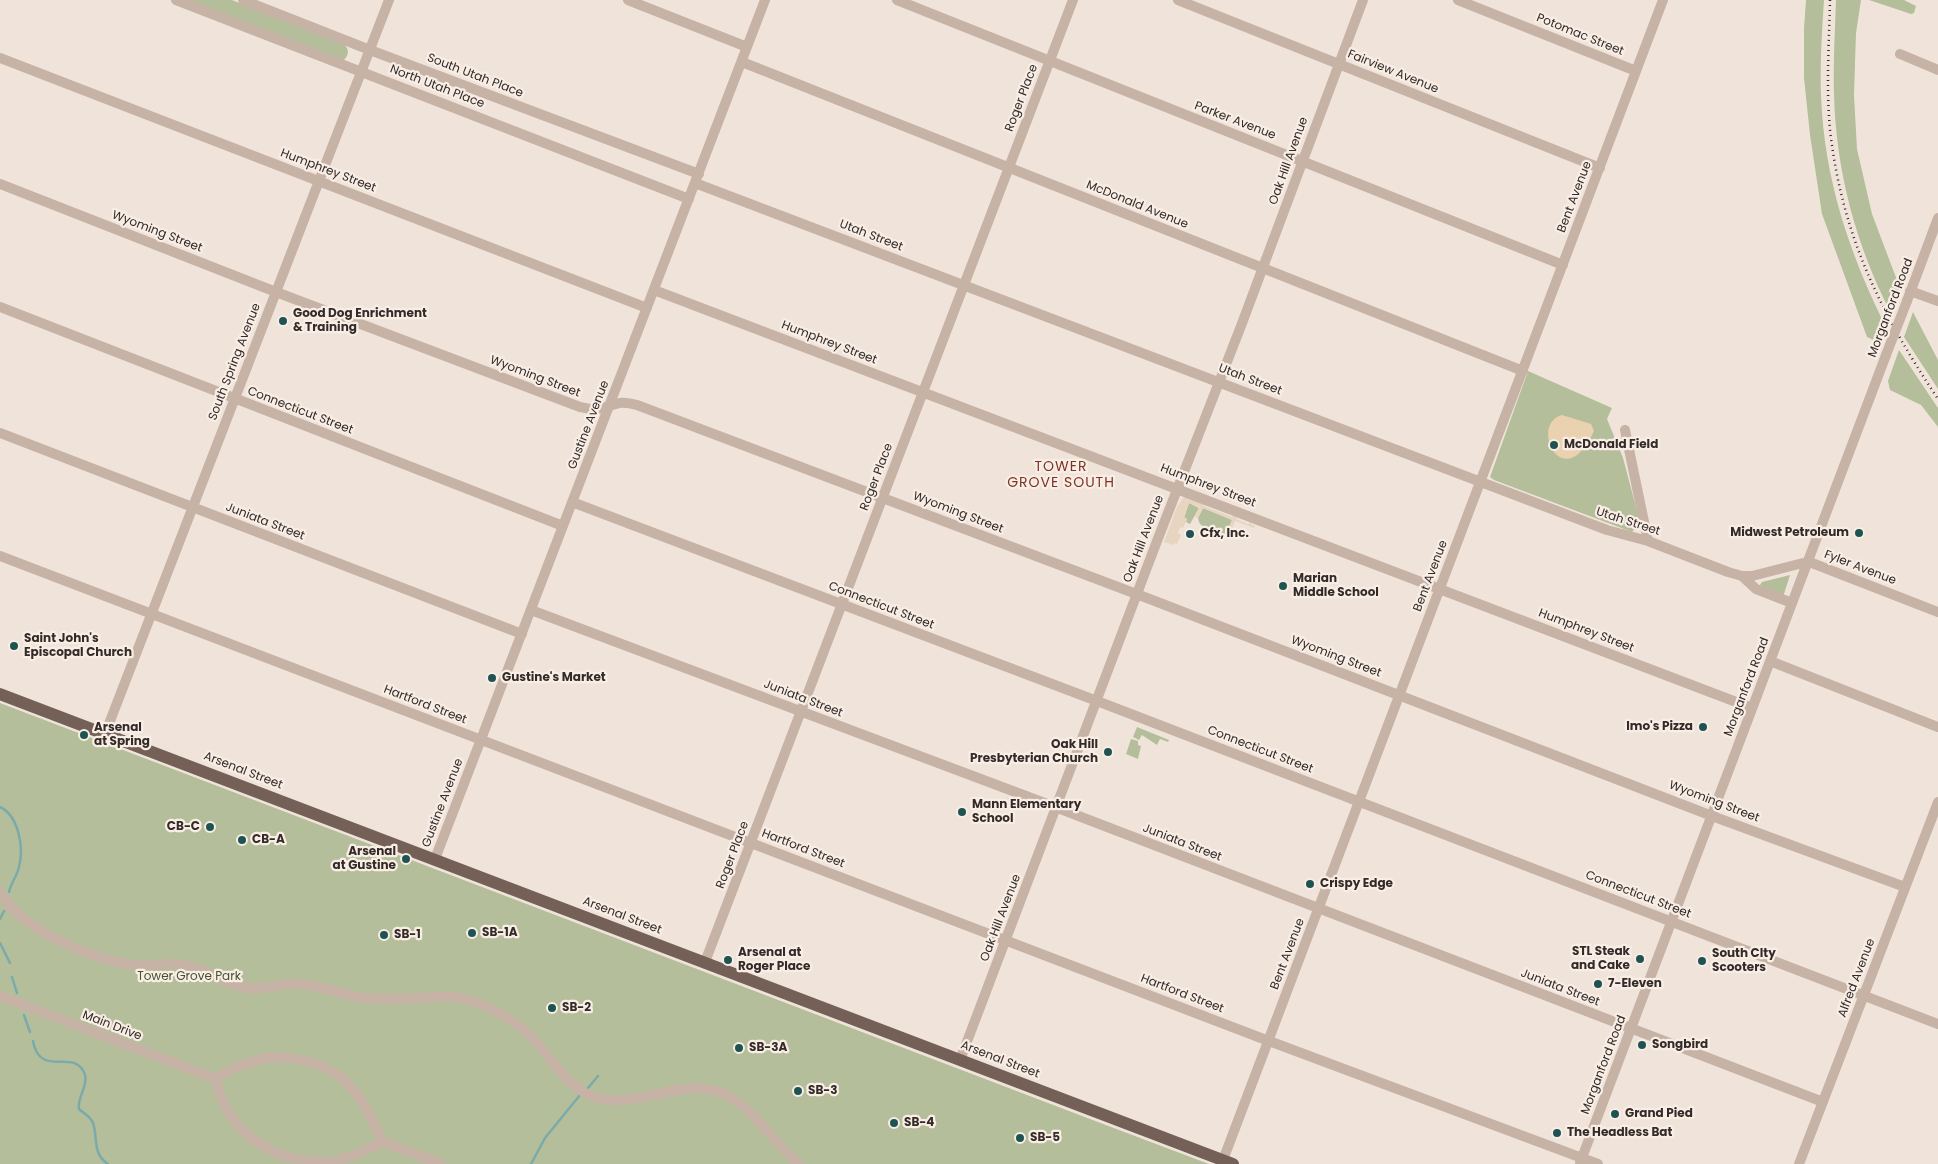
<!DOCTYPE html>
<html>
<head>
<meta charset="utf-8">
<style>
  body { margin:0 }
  canvas { display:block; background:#f0e4da }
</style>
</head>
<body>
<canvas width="1938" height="1164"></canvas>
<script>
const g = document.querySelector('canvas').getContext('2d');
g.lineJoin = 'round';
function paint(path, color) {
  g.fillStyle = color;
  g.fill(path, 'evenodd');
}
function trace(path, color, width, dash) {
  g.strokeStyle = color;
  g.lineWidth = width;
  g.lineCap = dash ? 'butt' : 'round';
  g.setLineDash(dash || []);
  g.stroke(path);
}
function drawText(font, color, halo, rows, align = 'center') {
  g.font = font + ' Poppins,sans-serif';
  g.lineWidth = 4.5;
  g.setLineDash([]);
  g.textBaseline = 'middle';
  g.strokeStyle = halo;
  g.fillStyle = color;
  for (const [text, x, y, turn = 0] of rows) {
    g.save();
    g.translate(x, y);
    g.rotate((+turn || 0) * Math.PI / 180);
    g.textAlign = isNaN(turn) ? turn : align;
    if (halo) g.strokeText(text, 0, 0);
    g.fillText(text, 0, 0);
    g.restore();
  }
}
paint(new Path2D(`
  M185,0H232L342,43C349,47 350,54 344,60H340Z
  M1806,0H1824C1822,31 1820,63 1821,95C1824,178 1849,253 1886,327L1880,343L1867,337L1822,214L1810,135L1804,78V28Z
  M1836,0H1861L1856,33L1854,95L1857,149L1872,214L1900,288L1891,313C1856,246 1836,171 1834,95C1833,63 1835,31 1836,0Z
  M1869,0H1904L1916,6L1914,13L1911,14Z
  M1913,312L1938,360V389L1904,337Z
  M1899,350L1938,408V427L1921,405L1890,390L1888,381Z
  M1528,371L1612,408L1607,419L1623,458L1640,522L1632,532L1494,480L1490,477Z
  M1189,503L1199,508L1190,524L1186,522L1187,519L1184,518Z
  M1203,508L1232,520L1226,535L1201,525L1199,522L1198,518Z
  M1790,575L1784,594L1782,596L1761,588L1760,585L1762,582Z
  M0,703L1090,1119L1209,1164H0Z
  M1137,727L1169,740L1168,742L1160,739L1157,745L1142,735L1139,740L1133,737Z
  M1131,739L1138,741V745L1141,746L1138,759L1126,754Z`), '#b5be9b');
paint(new Path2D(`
  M1562,415L1591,424L1594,431C1563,498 1528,424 1562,415Z`), '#ead2b1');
paint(new Path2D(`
  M1184,497L1204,504V506L1232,517L1233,516L1237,517L1236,519L1248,524L1251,522V524L1255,526L1254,528L1235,521L1232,529L1235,530L1234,532L1231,531L1229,536L1226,535L1232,520L1203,508L1198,518L1195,517L1199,507L1189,503L1184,517L1187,519L1183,528L1180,527L1178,533L1181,535L1177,544L1174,543L1173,545L1164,542L1177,507Z`), '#e7d4c1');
trace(new Path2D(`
  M0,807C19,816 24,848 19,867C17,876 11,883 9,892
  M0,919L4,911
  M0,943L10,963
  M12,977L17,993
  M24,1015L30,1032
  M33,1041C40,1080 76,1046 85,1075C88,1087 77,1097 79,1109C83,1113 91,1117 93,1123C98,1137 92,1154 108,1164
  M588,1088L598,1076
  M531,1164L545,1138L580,1095`), '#7aabaa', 2.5);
trace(new Path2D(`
  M176,0L689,199
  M243,0L370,50L699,174
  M628,0L747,47
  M897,0L1563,265
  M1178,0L1600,168
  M1458,0L1636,71
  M1900,54L1938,70
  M0,58L647,308
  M742,62L1523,371
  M695,183L1607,530L1648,541L1728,572L1742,576H1752L1803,563H1812L1938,612
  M0,184L276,292L580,407C585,408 591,410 597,409C616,406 616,399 637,405L1147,598L1712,816L1905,887
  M654,290L1752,708
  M1910,291L1938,301
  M1907,301L1938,218
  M0,307L563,526
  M1625,430L1648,541
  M0,433L522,634
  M572,502L1097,701L1938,1024
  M0,556L1261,1038L1598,1164
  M1742,576L1756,589L1792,603
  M531,610L1050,805L1823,1102
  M1770,661L1938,727
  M105,734L389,0
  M435,859L765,0
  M0,892C20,929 94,961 135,965C151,966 168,962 184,965C205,968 222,982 242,987C260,992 278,983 296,984C320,984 342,996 366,998C384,999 402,999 420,998C436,997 450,995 465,999C491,1006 519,1022 537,1043C552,1060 566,1083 587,1094C631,1115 680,1074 724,1094C756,1109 772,1142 799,1164
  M705,962L1073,0
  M0,996L216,1079
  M271,1057C339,1059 356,1084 383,1142C365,1150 349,1159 329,1162C275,1164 226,1132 216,1079C231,1066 252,1062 271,1057Z
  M960,1060L1157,541L1241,326L1363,0
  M383,1142L441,1164
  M1223,1160L1663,0
  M1580,1163L1886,355
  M1799,1164L1938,802`), '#c7b3a6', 10);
trace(new Path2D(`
  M0,694L1233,1164`), '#756058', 12);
trace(new Path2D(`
  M1830,0C1829,43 1826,87 1830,130C1842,235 1880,312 1938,399`), '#342a27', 2.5, [1, 4]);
trace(new Path2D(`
  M1886,355L1907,301`), '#c7b3a6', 10);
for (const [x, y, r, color] of [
  [283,321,5,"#1f5352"],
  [1554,445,5,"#1f5352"],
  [1859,533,5,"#1f5352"],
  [1190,534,5,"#1f5352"],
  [1283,586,5,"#1f5352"],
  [14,646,5,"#1f5352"],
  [492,678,5,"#1f5352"],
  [1703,727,5,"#1f5352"],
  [84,735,5,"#1f5352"],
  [1108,752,5,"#1f5352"],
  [962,812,5,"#1f5352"],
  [210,827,5,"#1f5352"],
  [242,840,5,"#1f5352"],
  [406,859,5,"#1f5352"],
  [1310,884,5,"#1f5352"],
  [472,933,5,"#1f5352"],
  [384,935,5,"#1f5352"],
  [1640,959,5,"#1f5352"],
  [728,960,5,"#1f5352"],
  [1702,961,5,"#1f5352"],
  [1598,984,5,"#1f5352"],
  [552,1008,5,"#1f5352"],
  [1642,1045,5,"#1f5352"],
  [739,1048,5,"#1f5352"],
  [798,1091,5,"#1f5352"],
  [1615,1114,5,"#1f5352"],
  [894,1123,5,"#1f5352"],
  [1557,1133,5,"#1f5352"],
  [1020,1138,5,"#1f5352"]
]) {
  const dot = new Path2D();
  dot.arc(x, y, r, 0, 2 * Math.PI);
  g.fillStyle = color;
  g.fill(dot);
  trace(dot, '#f8eee6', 2);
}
drawText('12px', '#342a27', '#f8eee6', [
  ["Potomac Street",1580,35,22],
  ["Fairview Avenue",1393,72,22],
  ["South Utah Place",475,76,21],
  ["North Utah Place",437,87,21],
  ["Roger Place",1022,98,-69],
  ["Parker Avenue",1235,121,21],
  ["Oak Hill Avenue",1289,161,-70],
  ["Humphrey Street",328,171,21],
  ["Bent Avenue",1575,197,-69],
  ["McDonald Avenue",1137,205,22],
  ["Wyoming Street",157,232,21],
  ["Utah Street",871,236,21],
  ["Morganford Road",1891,308,-69],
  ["Humphrey Street",829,343,21],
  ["South Spring Avenue",235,362,-69],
  ["Wyoming Street",535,377,21],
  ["Utah Street",1250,380,21],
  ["Connecticut Street",300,411,21],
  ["Gustine Avenue",589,425,-69],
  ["Roger Place",877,477,-69],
  ["Humphrey Street",1208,486,21],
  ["Wyoming Street",958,513,21],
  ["Juniata Street",265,522,21],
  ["Utah Street",1628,522,18],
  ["Oak Hill Avenue",1144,539,-69],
  ["Fyler Avenue",1860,568,21],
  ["Bent Avenue",1431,576,-69],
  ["Connecticut Street",881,606,21],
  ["Humphrey Street",1586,631,21],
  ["Wyoming Street",1336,657,21],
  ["Morganford Road",1747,687,-69],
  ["Juniata Street",803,699,21],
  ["Hartford Street",425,705,21],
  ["Connecticut Street",1260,750,21],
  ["Arsenal Street",243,771,21],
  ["Wyoming Street",1714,802,21],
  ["Gustine Avenue",443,803,-69],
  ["Juniata Street",1182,843,21],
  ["Hartford Street",803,849,21],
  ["Roger Place",733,855,-69],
  ["Connecticut Street",1638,895,21],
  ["Arsenal Street",622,916,21],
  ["Oak Hill Avenue",1001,918,-69],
  ["Bent Avenue",1288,954,-69],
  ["Alfred Avenue",1857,978,-69],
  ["Juniata Street",1560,988,21],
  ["Hartford Street",1182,994,21],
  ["Main Drive",112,1026,21],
  ["Arsenal Street",1000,1060,21],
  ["Morganford Road",1604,1065,-69]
]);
drawText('bold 12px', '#342a27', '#f8eee6', [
  ["Good Dog Enrichment",293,314],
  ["& Training",293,328],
  ["McDonald Field",1564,445],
  ["Midwest Petroleum",1849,533,"right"],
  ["Cfx, Inc.",1200,534],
  ["Marian",1293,579],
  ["Middle School",1293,593],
  ["Saint John's",24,639],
  ["Episcopal Church",24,653],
  ["Gustine's Market",502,678],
  ["Imo's Pizza",1693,727,"right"],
  ["Arsenal",94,728],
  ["at Spring",94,742],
  ["Oak Hill",1098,745,"right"],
  ["Presbyterian Church",1098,759,"right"],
  ["Mann Elementary",972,805],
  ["School",972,819],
  ["CB-C",200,827,"right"],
  ["CB-A",252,840],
  ["Arsenal",396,852,"right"],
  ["at Gustine",396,866,"right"],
  ["Crispy Edge",1320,884],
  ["SB-1A",482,933],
  ["SB-1",394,935],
  ["STL Steak",1630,952,"right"],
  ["and Cake",1630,966,"right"],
  ["Arsenal at",738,953],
  ["Roger Place",738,967],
  ["South CIty",1712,954],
  ["Scooters",1712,968],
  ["7-Eleven",1608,984],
  ["SB-2",562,1008],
  ["Songbird",1652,1045],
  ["SB-3A",749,1048],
  ["SB-3",808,1091],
  ["Grand Pied",1625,1114],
  ["SB-4",904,1123],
  ["The Headless Bat",1567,1133],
  ["SB-5",1030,1138]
], 'left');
drawText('12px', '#46512c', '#f8eee6', [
  ["Tower Grove Park",189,977]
]);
g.letterSpacing = '1px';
drawText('14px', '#7e3324', '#f8eee6', [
  ["TOWER",1061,467],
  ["GROVE SOUTH",1061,483]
]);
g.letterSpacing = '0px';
</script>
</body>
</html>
